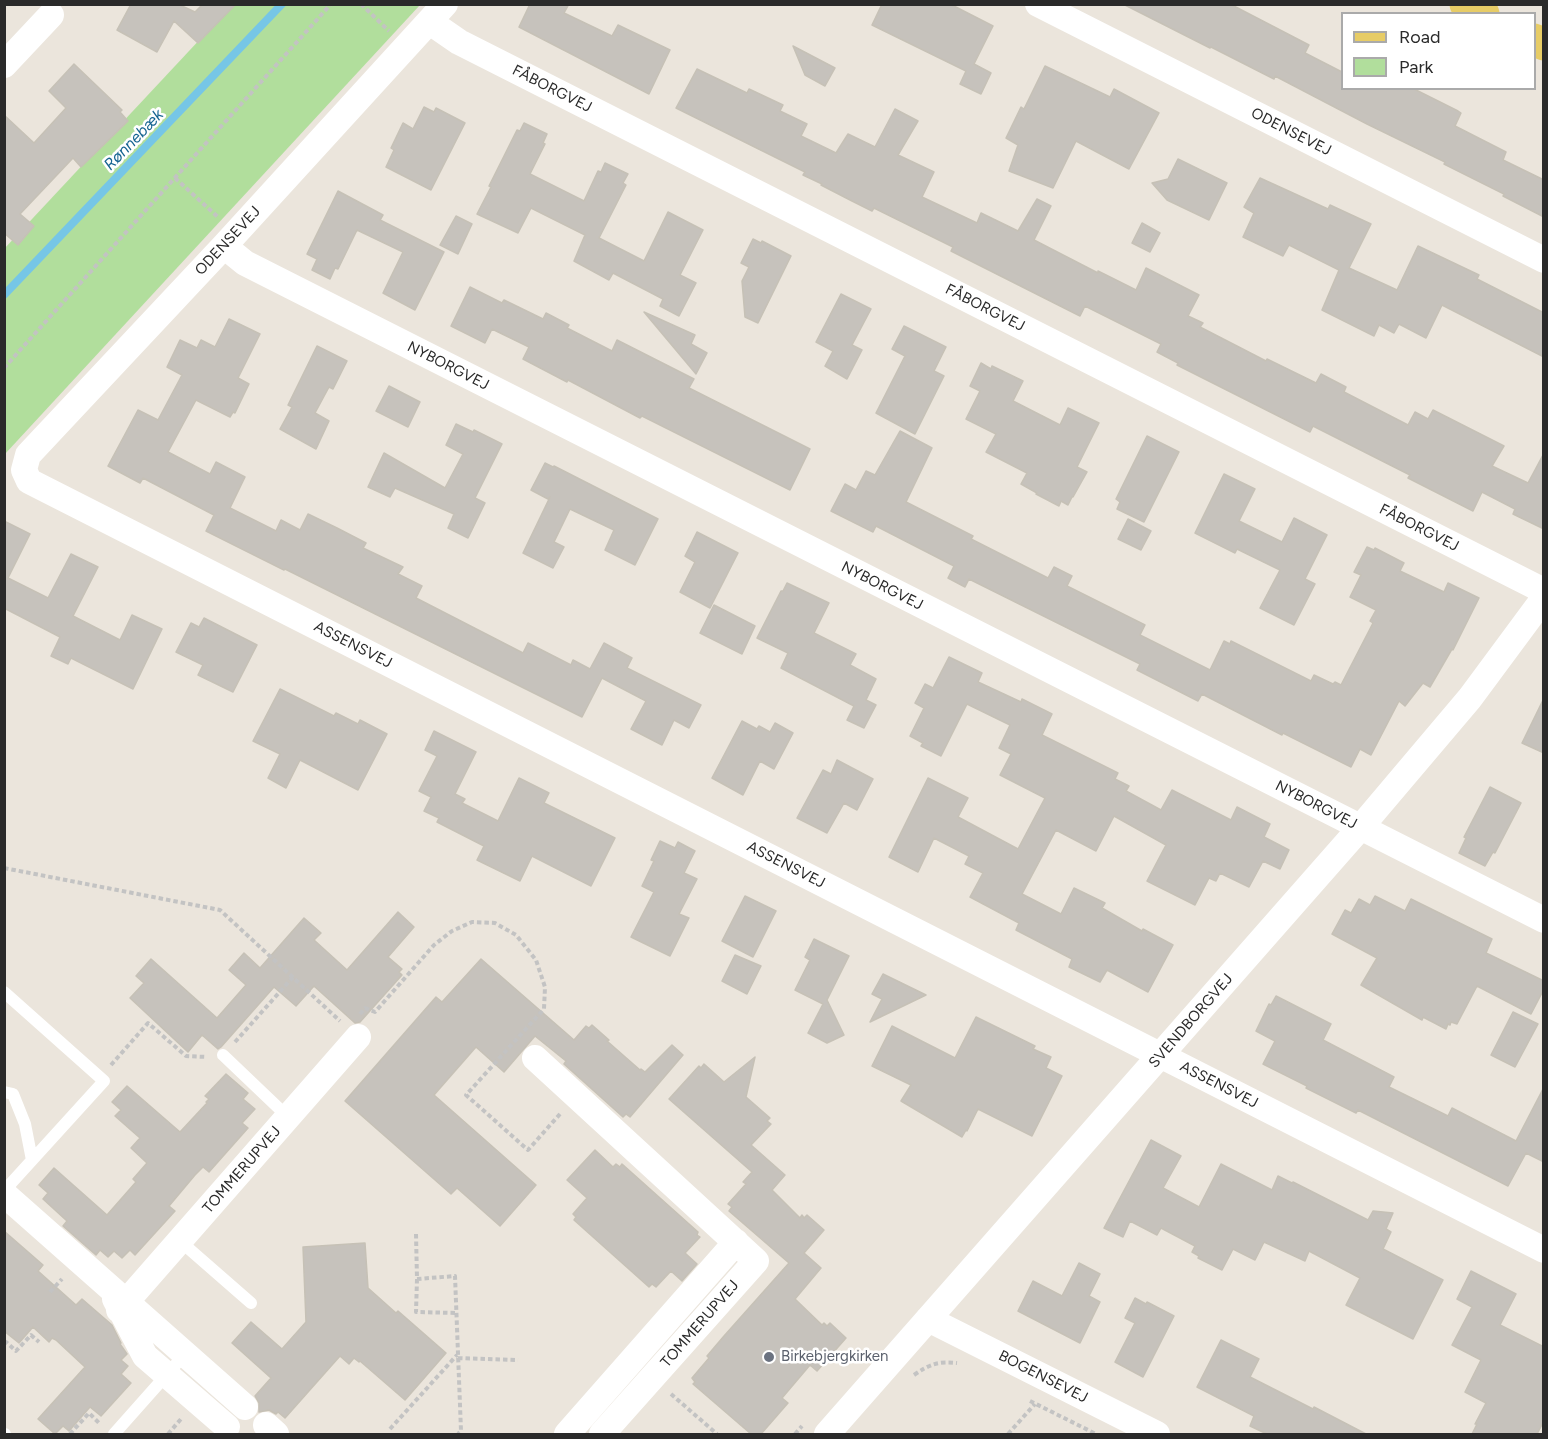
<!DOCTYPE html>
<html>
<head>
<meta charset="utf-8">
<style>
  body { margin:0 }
  #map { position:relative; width:1548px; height:1439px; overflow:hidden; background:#ebe5dc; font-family:Figtree,sans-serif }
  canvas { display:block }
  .frame { position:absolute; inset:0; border:6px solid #2a2a2a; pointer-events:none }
  .legend { position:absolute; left:1341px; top:12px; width:195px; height:78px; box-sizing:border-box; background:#fff; border:2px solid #aaa; margin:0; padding:8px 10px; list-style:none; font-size:18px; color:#2a2a2a }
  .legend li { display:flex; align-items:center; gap:12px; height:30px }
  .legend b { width:30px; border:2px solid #aaa }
</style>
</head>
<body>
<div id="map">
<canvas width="1548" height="1439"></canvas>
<div class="frame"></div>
<ul class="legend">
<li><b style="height:8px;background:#e7cc66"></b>Road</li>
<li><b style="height:16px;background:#b1de9c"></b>Park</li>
</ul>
</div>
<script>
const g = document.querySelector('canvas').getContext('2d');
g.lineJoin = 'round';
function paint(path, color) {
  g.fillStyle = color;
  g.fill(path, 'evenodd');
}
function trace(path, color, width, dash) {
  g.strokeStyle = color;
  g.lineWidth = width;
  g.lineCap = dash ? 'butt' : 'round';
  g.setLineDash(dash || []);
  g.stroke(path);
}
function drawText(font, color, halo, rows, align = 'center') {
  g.font = font + ' Figtree,sans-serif';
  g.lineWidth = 5;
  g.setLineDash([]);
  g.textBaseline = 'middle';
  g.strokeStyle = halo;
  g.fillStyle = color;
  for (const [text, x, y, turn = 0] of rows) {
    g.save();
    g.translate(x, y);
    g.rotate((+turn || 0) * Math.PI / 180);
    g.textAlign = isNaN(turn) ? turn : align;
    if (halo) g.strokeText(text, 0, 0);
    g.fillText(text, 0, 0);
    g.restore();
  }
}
paint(new Path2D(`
  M232,5H420L5,454L4,249Z`), '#b1de9c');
trace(new Path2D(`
  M4,295L282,4`), '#76c6e6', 8);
const building = new Path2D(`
  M131,4H183L182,6L195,12L203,4H236L198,43L174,21L157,52L117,30Z
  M530,4H569L564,13L612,36L618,25L670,50L649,94L519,27Z
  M882,4H950L993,26L974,64L991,73L981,94L960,84L966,71L872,25Z
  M1123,4H1230L1309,45L1305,53L1342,72V88H1412L1458,111L1461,113L1455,126L1506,152L1503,160L1544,180V217L1503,196L1504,194L1444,164L1445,162L1367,124L1275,76L1274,79L1211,47L1210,48Z
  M793,46L835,68L825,86L805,75Z
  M74,64L122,110L120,112L128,121L81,167L73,158L20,214L34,226L18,245L4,233V115L34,143L66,108L49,91Z
  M1045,66L1110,97L1114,89L1159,113L1129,169L1076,141L1053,188L1009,171L1018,145L1006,138L1021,107L1024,109Z
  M697,69L747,93L749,89L783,105L780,111L807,124L801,136L836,153L848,134L875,147L895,109L918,121L898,155L934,172L922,197L977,223L981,213L1018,231L1037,199L1051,206L1034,240L1098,273V271L1136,290L1146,268L1199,295L1188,316L1203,323L1200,327L1266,361L1267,359L1316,383L1321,374L1346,387L1344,392L1408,425L1415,412L1428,419L1433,410L1504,446L1492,466L1528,483L1544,453V529L1513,514L1515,509L1482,492L1473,511L1408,478L1410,475L1313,426L1310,432L1177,365L1178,363L1157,352L1161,344L1085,306L1080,316L951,251L953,247L874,208L872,211L852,201L821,185L822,184L803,175L805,172L676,108Z
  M424,107L434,112L436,108L465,123L431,190L386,167L394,150L391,148L403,123L413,129Z
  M524,123L547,134L543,143L545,144L530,174L584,201L598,171L601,172L605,163L628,174L623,183L626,185L599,238L644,261L668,212L703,230L680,275L696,283L679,316L660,306L663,299L613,273L609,280L574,261L585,235L531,208L518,233L477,214L491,187L489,186L517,130L520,131Z
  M1178,159L1227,183L1209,220L1167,200L1152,183L1168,179Z
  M1260,178L1328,209L1330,205L1371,224L1349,268L1397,290L1418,246L1479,275L1477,279L1544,313V357L1442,305L1426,338L1399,324L1394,333L1379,325L1374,336L1322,310L1339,270L1289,245L1283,256L1243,237L1254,213L1244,207Z
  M338,191L383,215L380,220L444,252L415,310L383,293L403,252L357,230L338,269L335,268L330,279L312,270L317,259L307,254Z
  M456,216L472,224L458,254L440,245Z
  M1142,223L1160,233L1150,252L1132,243Z
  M753,239L761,243L762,241L791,256L758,323L745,317L742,281L749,267L741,263Z
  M470,287L502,303L504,300L543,319L546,313L569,325L567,328L612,351L617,340L694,379L689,388L810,449L790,490L642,416L640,418L568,380L567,382L523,359L529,347L492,329L485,343L451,326Z
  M841,294L871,309L852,345L862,350L847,379L825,366L833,351L816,342Z
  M644,312L695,335L691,344L707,353L696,374Z
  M229,319L260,334L238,378L249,384L235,413L233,412L230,417L196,400L168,452L210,474L216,462L245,477L230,508L276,531L281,520L300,530L308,514L337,528L366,543L363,548L403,567L398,574L422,586L416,598L523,653L528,643L571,665L573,660L590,669L604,643L632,658L627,668L701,705L689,728L674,720L662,745L631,729L646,701L602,678L582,717L285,569L284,570L206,531L214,515L143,478L140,483L108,466L138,410L158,420L182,375L167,367L180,340L197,348L201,340L215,347Z
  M904,326L946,347L934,371L944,376L915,434L876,413L905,356L892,349Z
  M317,346L347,361L333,389L329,387L315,413L329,421L316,449L280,429L292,407L288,405Z
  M981,363L991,369L992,366L1023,381L1013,401L1060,425L1068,408L1099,423L1077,467L1087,472L1073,497H1072L1068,505L1061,501L1059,506L1036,494L1037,493L1021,484L1027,473L986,452L996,434L966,419L980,391L970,386Z
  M389,386L420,402L408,427L376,411Z
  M456,424L473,432L474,430L502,444L475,498L485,503L468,538L448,528L454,514L395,488L390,497L368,487L384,453L445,488L463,454L446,445Z
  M900,431L932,448L906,502L973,536L971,539L1048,578L1054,567L1072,576L1067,586L1145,625L1140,635L1210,670L1224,641L1230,644L1231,641L1311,681L1314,675L1333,684L1335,682L1341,685L1373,623L1370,621L1376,610L1350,597L1361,575L1354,572L1367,547L1374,550L1375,548L1404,563L1400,571L1444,592L1448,583L1479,598L1453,650L1452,649L1430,687L1423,683L1405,706L1399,701L1371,755L1360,749L1351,767L1283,733L1282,735L1202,694L1198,701L1137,670L1140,664L969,579L965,587L948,578L954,566L876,526L873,532L831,511L845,484L856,490L866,471L875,475Z
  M1147,436L1179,452L1144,522L1117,509L1120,502L1116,499Z
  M545,463L553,467L554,466L658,519L635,565L605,550L614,530L570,509L554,542L564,547L553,568L523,553L550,497L548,499L531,490Z
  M1224,474L1255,489L1239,521L1282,542L1294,518L1327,535L1305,579L1315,584L1294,625L1260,608L1280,570L1237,549L1235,553L1195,533Z
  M1128,519L1151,531L1141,550L1118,539Z
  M4,521L30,534L8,578L48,598L71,554L98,567L73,616L120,640L132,615L162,629L133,689L71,658L68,664L51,656L60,637L4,608Z
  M697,532L738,553L710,608L680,592L695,562L685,556Z
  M787,583L829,603L814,633L856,654L850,665L876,679L866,700L876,705L864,728L847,720L854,706L781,668L788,653L757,638L781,591H783Z
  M714,605L755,626L742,654L700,633Z
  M204,618L257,645L233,692L198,675L203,665L176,652L191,623L199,627Z
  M949,657L982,673L978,682L1021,702L1022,699L1052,714L1042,735L1118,773L1115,779L1129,786L1126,791L1161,810L1172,790L1231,820L1237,807L1270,824L1264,837L1289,850L1280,869L1263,861L1249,887L1220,873L1216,881L1209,878L1195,905L1147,881L1166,845L1114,816L1096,851L1056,830L1022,894L1061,914L1074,888L1105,903L1102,908L1142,931L1143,929L1173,945L1148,992L1107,970L1100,982L1069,967L1072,959L1016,930L1019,923L970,897L983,873L965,864L969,856L934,838L918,872L889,857L928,778L968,798L958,817L1018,849L1045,798L1000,775L1011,754L999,748L1010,725L967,704L941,756L921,746L923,743L910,736L924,708L915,703L925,684L933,688Z
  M280,689L334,716L336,713L358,724L360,720L387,734L358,790L300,760L286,788L268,778L280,754L253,741Z
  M1544,698V753L1522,743Z
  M742,721L757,729L759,726L770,732L775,723L793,733L774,769L760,761L743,795L712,778Z
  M434,731L476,752L455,794L465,799L462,803L498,821L519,778L549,793L544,803L615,838L591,886L532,856L520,881L477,860L484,846L437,822L439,818L424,811L431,797L419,791L437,756L425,750Z
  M837,760L873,779L857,810L844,803L827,833L797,818L823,770L831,774Z
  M1490,787L1521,803L1495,853L1493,852L1485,866L1459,853L1466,838L1464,837Z
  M660,841L675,848L678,842L695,851L684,873L697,879L679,914L689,918L670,956L631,937L654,892L642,886L654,861L651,860Z
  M745,896L776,911L753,957L722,941Z
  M1375,896L1405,911L1411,899L1492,939L1486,953L1544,981V989L1531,1014L1477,986L1457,1024L1451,1022L1450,1025L1448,1024L1446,1029L1423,1017L1422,1020L1361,985L1377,958L1332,934L1345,910L1351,913L1359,899L1370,905Z
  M398,912L414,927L388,957L402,969L399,972L402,975L360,1022L355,1023L314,986L296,1006L274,987L221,1047L218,1049L202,1035L188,1052L130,998L144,983L136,976L151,959L217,1018L246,985L229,970L244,953L260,968L304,918L321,933L314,940L347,970Z
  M814,939L849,956L827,1000L844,1035L827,1043L808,1033L823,1004L795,990L810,960L805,957Z
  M735,955L761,966L747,994L722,981Z
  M481,959L574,1040L586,1026L589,1028L592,1025L609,1040L607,1041L640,1070L641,1069L645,1072L672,1045L683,1055L630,1117L626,1114L623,1117L564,1064L566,1061L535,1036L504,1072L476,1047L434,1095L536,1185L500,1226L457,1188L451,1194L345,1101L436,997L442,1002Z
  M883,974L926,995L870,1022L882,999L872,994Z
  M1276,996L1331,1024L1323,1040L1394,1077L1389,1087L1448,1116L1452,1108L1516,1141L1544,1087V1162L1526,1153L1508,1186L1358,1110L1356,1113L1306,1088L1307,1086L1263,1064L1275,1041L1256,1031L1269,1004L1271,1005Z
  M1513,1012L1538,1024L1515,1067L1491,1055Z
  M976,1017L1035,1046L1033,1049L1051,1057L1046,1068L1062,1076L1032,1136L978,1109L967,1131L966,1130L962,1137L901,1101L911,1085L872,1066L892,1026L955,1058Z
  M755,1057L746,1097L770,1118L767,1121L771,1124L751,1145L785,1175L772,1190L800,1218L802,1215L804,1218L807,1215L824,1230L804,1253L821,1268L795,1299L822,1325L824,1323L827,1326L830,1323L846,1338L817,1371L810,1365L782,1398L788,1403L761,1434H751L693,1384L695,1382L692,1378L709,1358L707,1356L724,1336L789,1263L729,1211L732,1207L728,1204L746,1184L743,1182L752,1172L669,1099L699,1066L701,1068L704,1064L724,1082Z
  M226,1074L248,1093L243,1099L255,1109L242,1123L248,1128L209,1172L203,1167L195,1175L169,1206L175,1211L135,1255L130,1250L122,1258L114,1251L108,1257L100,1250L96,1255L63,1226L67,1221L43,1199L48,1193L39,1185L54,1168L107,1215L136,1182L133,1179L147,1163L131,1148L140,1138L115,1116L121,1110L112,1102L127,1086L180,1132L207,1103L206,1102L209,1099L205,1096Z
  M1151,1140L1181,1156L1163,1188L1199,1207L1221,1164L1272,1190L1278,1176L1292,1183L1293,1182L1368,1220L1373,1211L1393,1213L1386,1229L1391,1232L1383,1249L1443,1280L1413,1339L1346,1305L1360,1278L1309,1251L1305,1261L1264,1242L1255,1260L1233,1249L1222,1270L1198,1258L1199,1256L1192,1252L1195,1246L1161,1228L1157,1235L1130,1221L1123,1237L1104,1228Z
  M595,1150L613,1167L616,1164L620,1167L622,1164L698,1232L697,1235L700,1237L685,1253L697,1264L682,1281L671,1271L656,1287L652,1284L649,1287L574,1220L576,1217L573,1214L587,1198L567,1180Z
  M4,1231L43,1265L38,1271L76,1305L82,1299L112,1325L121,1343L120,1344L127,1354L121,1360L128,1366L121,1374L131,1383L101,1416L90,1407L69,1431L63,1426L55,1434L38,1419L85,1367L56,1340L52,1338L49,1342L33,1327L19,1343L4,1331Z
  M365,1243L368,1288L396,1313L398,1311L446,1353L405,1400L360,1361L359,1362L354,1358L349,1364L340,1356L285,1418L278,1412L276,1414L269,1410L259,1412V1403L255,1396L271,1378L232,1343L251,1322L282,1349L306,1322L303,1247Z
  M1079,1263L1100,1274L1089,1296L1100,1302L1080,1343L1018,1311L1033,1281L1062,1296Z
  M1471,1271L1516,1294L1500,1325L1544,1347V1421L1537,1434H1472L1477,1424H1475L1486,1403L1465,1392L1481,1360L1452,1345L1472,1307L1457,1299Z
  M1135,1298L1146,1304L1147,1302L1174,1316L1143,1377L1115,1362L1135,1323L1125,1318Z
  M1221,1340L1259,1359L1250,1377L1313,1409L1314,1407L1366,1434H1267L1250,1426L1254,1416L1197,1387Z`);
paint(building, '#c6c2bc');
trace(building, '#c6c1b6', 1.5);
trace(new Path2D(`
  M361,4L389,31
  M175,178L219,218
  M4,368L331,4
  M4,868L220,910L340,1021
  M360,1014L365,1008L375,1012L434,945L452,931L472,922L495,923L516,935L536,960L545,987L544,1009L466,1095L528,1150L560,1114
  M235,1042L293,977
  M111,1065L148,1023L186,1056L207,1057
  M416,1234L417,1279L455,1276L461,1431L458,1434
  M417,1279L416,1312L456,1313
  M50,1292L62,1279
  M4,1343L6,1342L16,1351L31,1335L39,1342
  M458,1358L518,1360
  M914,1375C930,1364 938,1361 957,1363
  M671,1394L717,1434
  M1030,1401L1096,1434
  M390,1429L457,1355
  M70,1434L89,1413L99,1423L100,1422
  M168,1434L181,1419
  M795,1434L802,1426
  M1008,1434L1035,1404`), '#c3c3c3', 4, [4.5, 3]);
trace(new Path2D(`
  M4,992L104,1081L4,1191
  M223,1055L288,1117
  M4,1092L13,1094L25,1124L32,1160
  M180,1241L251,1303
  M4,1434H5
  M114,1434L185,1354`), '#fff', 12);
trace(new Path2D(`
  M445,4L224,246L28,455L24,470L29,481L1544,1250
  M1038,4L1544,260
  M430,22L459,42L1544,591
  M4,65L51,15
  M224,246L245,263L1544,920
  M535,1058L756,1261L602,1434
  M4,1194L245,1407
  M115,1299L145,1356L227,1427
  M119,1310L358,1037
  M928,1319L1157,1434
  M266,1425L276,1434
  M567,1434L736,1242
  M827,1434L1360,828L1470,698L1544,598`), '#fff', 26);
trace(new Path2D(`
  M1466,4L1483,14
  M1534,40L1544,44`), '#e7cc66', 33);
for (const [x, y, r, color] of [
  [769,1357,6,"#6b7280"]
]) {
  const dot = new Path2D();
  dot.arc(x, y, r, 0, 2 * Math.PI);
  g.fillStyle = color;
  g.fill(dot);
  trace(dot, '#fff', 2);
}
drawText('15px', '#2a2a2a', '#fff', [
  ["FÅBORGVEJ",552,89,27],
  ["ODENSEVEJ",1291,132,27],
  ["ODENSEVEJ",228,241,-47],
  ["FÅBORGVEJ",985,308,27],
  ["NYBORGVEJ",448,366,27],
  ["FÅBORGVEJ",1419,528,27],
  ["NYBORGVEJ",882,586,27],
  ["ASSENSVEJ",353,645,27],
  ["NYBORGVEJ",1316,805,27],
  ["ASSENSVEJ",786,865,27],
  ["SVENDBORGVEJ",1191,1021,-49],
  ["ASSENSVEJ",1219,1085,27],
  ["TOMMERUPVEJ",242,1170,-49],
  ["TOMMERUPVEJ",700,1324,-49],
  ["BOGENSEVEJ",1043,1377,27]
]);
drawText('15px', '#5b616d', '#fff', [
  ["Birkebjergkirken",781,1357]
], 'left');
drawText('italic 16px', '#166491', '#fff', [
  ["Rønnebæk",134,140,-46]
]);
</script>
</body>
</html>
